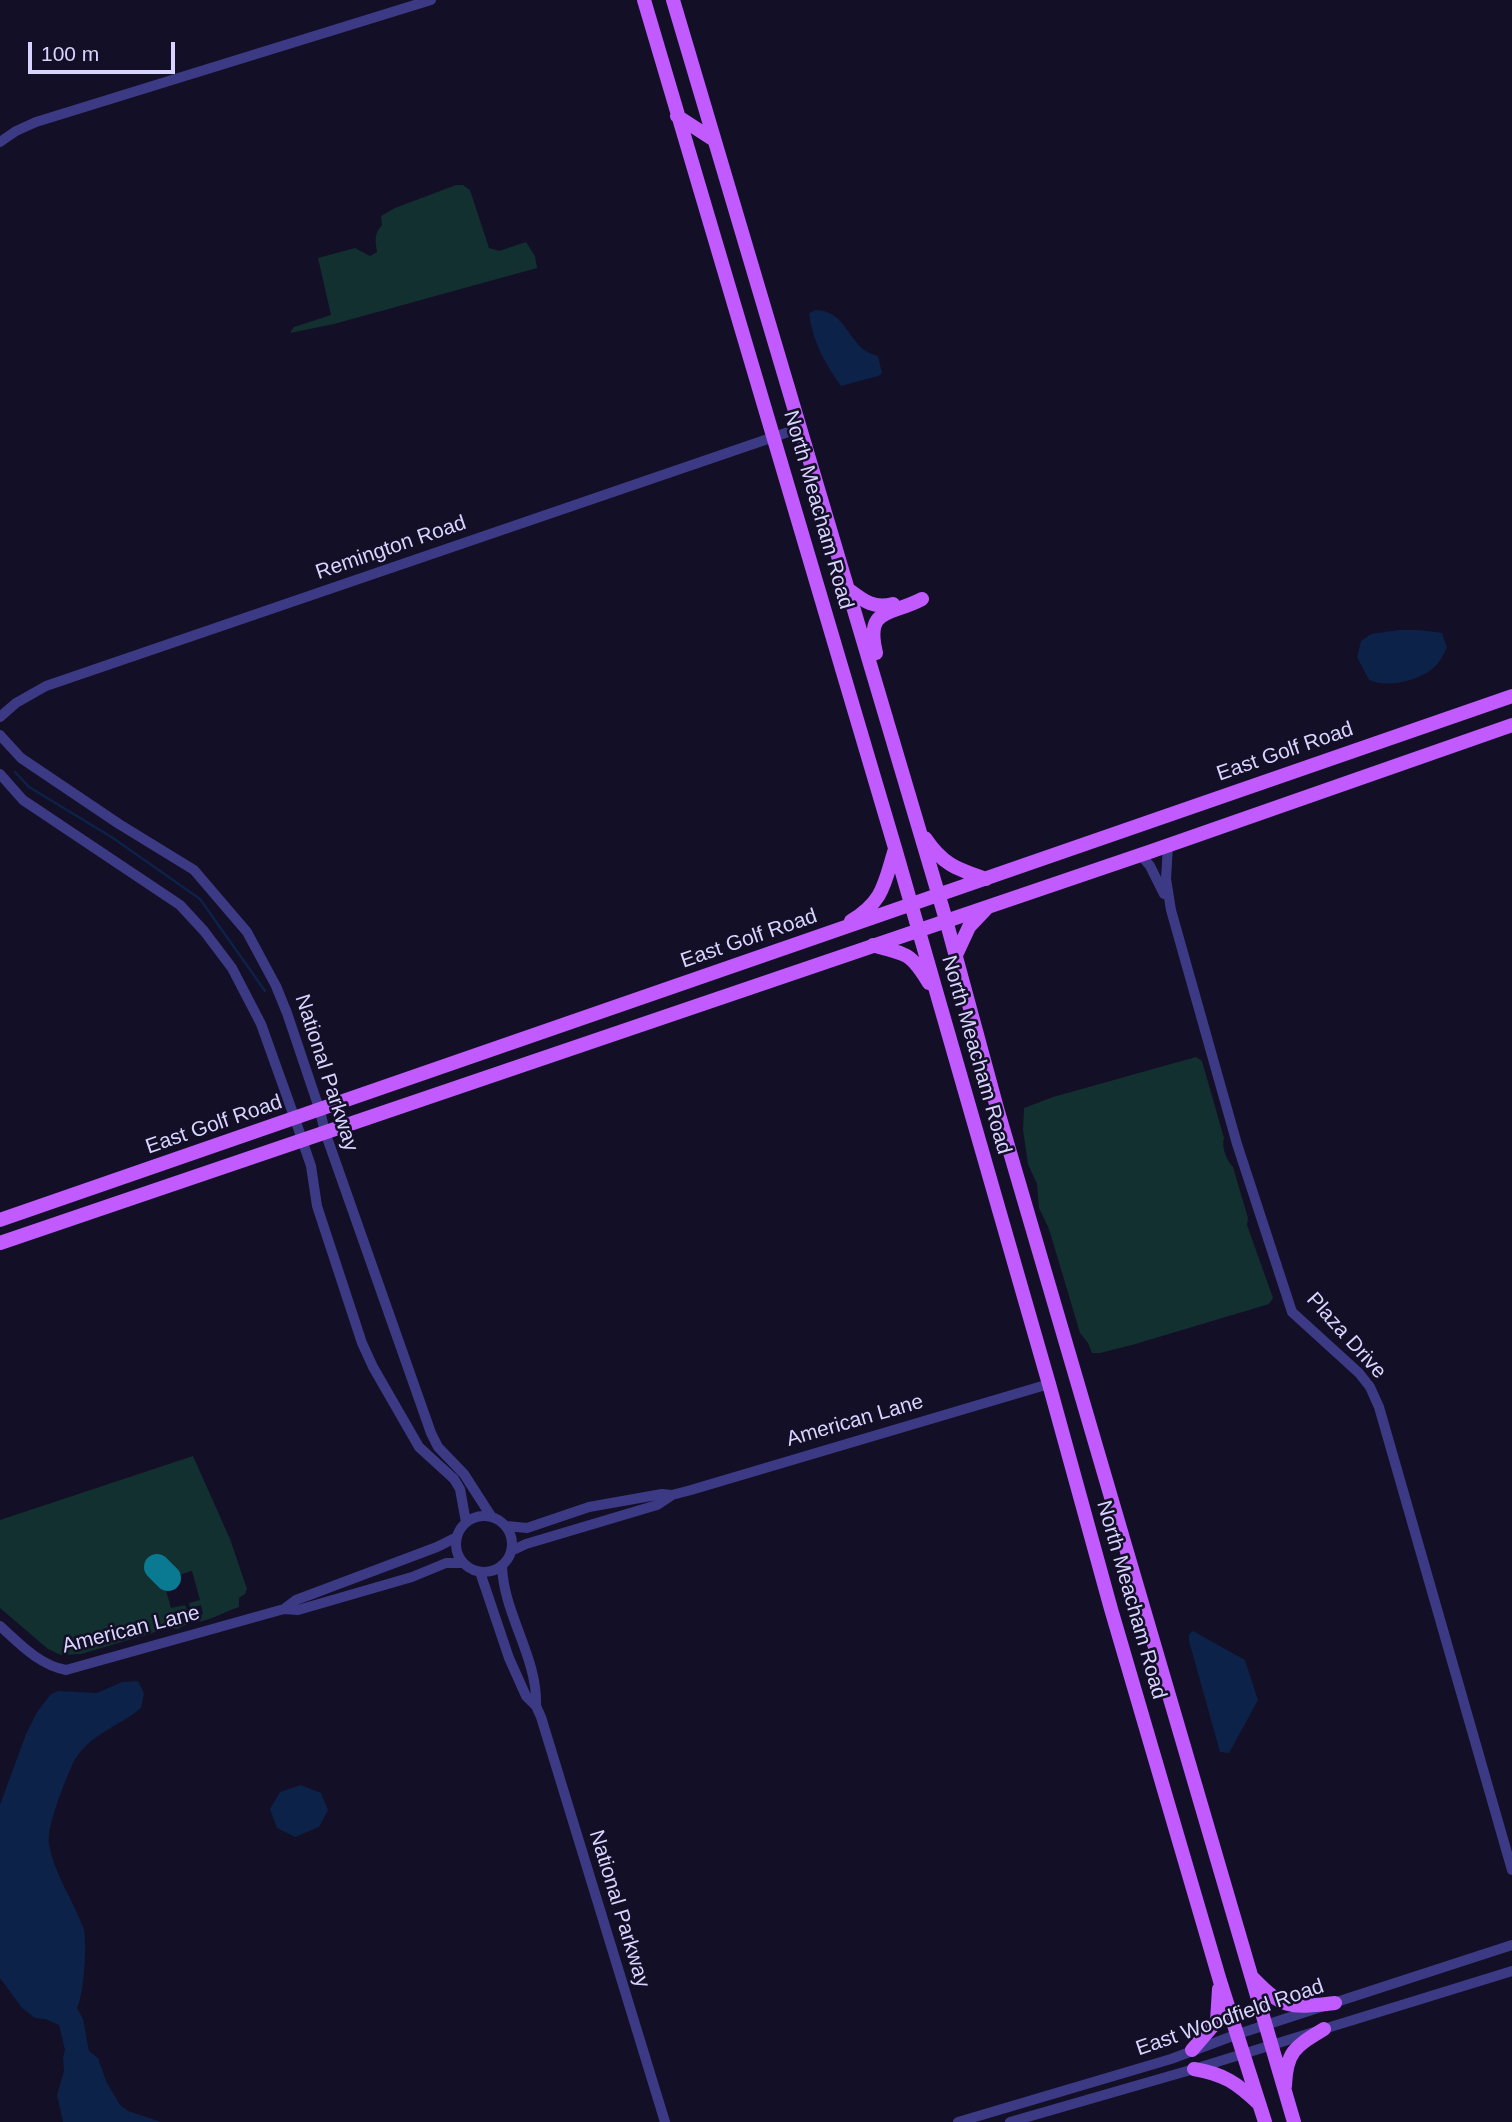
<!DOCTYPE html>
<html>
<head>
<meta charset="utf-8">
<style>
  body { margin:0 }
  #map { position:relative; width:1512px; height:2122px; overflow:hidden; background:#130f26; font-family:Arial,sans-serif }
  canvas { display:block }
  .scale { position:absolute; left:28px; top:42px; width:147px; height:32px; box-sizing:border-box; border:4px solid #d9d4ff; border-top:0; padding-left:9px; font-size:21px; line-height:24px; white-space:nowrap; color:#d9d4ff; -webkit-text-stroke:5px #130f26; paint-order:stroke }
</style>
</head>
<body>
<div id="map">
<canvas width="1512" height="2122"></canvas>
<div class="scale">100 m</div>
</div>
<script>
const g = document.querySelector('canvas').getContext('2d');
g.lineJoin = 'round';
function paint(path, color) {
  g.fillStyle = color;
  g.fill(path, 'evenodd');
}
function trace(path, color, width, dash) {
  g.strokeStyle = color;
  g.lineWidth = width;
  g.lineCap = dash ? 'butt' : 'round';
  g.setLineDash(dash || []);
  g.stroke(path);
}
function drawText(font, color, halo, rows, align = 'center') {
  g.font = font + ' Arial,sans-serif';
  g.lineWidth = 5;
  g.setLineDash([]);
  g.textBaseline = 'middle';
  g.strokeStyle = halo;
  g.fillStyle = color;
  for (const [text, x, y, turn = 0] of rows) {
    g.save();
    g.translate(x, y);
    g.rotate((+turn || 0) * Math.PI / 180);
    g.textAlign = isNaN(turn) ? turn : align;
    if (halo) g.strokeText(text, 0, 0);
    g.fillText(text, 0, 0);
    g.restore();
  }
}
paint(new Path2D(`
  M456,185H463L470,190L489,248L499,251L526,242L535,256L537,268L334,324L290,333L294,327L331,315L318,258L355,248L370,256L377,252C375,240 374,234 382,225L381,216L395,208Z
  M1196,1057L1202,1061L1224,1138C1221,1147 1227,1161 1233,1167L1248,1218L1247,1225L1273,1298L1269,1304L1132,1345L1100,1353H1092L1088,1343L1080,1333L1049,1229L1039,1208L1037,1184L1028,1164L1023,1130L1024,1108L1053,1097Z
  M193,1456L230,1539L247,1589L245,1594L239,1598V1607C226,1611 208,1622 195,1622V1617L203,1614L201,1605L190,1608L189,1603L200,1600L192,1571L169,1578L158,1567L163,1565L161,1561L151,1564L152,1568H156L167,1578L163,1580L171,1608L185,1605L187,1610L183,1611L187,1624L178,1629L169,1628L81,1654L61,1655L48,1649L0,1608V1520Z`), '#12302f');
paint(new Path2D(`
  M816,310C842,311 846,334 863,349C867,353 873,354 878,356L882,373L878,376L841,386C825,364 812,340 809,313Z
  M1399,630H1419L1442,633L1447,648C1444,652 1442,659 1438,663C1425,680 1388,689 1369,680L1357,657L1361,641L1371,634Z
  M1193,1631L1245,1660L1258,1700L1229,1753L1220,1752L1189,1641V1634Z
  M138,1681L144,1693L141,1708C118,1727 90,1734 74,1761C66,1778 46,1827 49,1844C54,1874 74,1901 84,1930C87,1945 84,1995 77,2008L83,2019L89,2051L98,2058L106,2081L120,2105L128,2111L161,2122H63L57,2095L64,2071L63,2057L65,2050L59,2025L45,2019L35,2018L22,2008L0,1978V1805L26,1734L37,1712L51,1694L58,1691L97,1693L122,1682Z
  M301,1785L321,1793L328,1810L319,1827L295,1837L277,1828L270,1809L280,1792Z`), '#0c2248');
trace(new Path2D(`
  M15,772L29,787L113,838L200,899L265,991`), '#0c2248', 2.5);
trace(new Path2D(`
  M157,1567L168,1578`), '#0a7a92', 26);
trace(new Path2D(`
  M0,142L16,131L36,122L431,0
  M0,717L16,703L46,686L800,428
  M0,735L21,758L119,824L194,870L247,932L276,986L287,1013L320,1111L325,1132L431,1433L438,1447L464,1474L491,1516
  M0,774L23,800L180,905L204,931L232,968L261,1024L295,1119L311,1166L317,1206L362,1343L373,1367L419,1447L454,1479L460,1489L466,1522
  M1168,845L1166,879L1171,910L1237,1144L1292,1312L1359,1373L1370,1387L1379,1407L1512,1870
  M1141,855L1150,866L1164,894
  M456 1544a28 28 0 1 1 56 0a28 28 0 1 1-56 0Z
  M507,1526L527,1528L589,1507L662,1494L672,1495
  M511,1551L526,1544L657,1505L672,1495L691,1490L1049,1384
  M502,1565C503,1614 538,1657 536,1706
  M480,1572L509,1658L526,1696L536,1706L541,1717L665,2122
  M284,1609L298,1610L412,1577L446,1563H463
  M0,1626C20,1644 39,1665 66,1670L284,1609L296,1600L437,1547L457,1537
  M958,2122L1171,2059L1238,2034L1512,1945
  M1010,2122L1194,2069L1512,1971`), '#3d3a85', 10);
trace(new Path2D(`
  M644,0L895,848L1049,1384L1111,1609L1220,1981L1265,2122
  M673,0L946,920L997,1108L1294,2122
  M677,116L714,140
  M848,589C864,601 873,609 893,604
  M876,653C865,607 890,616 922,599
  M925,838C943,865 957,869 986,879
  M851,921C884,901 884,884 895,849
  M873,945C907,956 909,950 929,983
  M955,957L969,927L986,909
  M0,1220L1512,696
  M0,1243L1152,851L1512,725
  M1252,1977C1284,2010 1290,2008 1335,2003
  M1192,2050L1217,2021L1219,1989
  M1194,2069C1224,2074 1237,2083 1259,2104
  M1285,2086C1286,2051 1296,2046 1324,2029`), '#c25bff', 14);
drawText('21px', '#d9d4ff', '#130f26', [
  ["North Meacham Road",818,510,74],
  ["Remington Road",391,548,-19],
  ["East Golf Road",1285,752,-19],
  ["East Golf Road",749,939,-19],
  ["North Meacham Road",976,1055,74],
  ["National Parkway",326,1073,72],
  ["East Golf Road",214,1125,-19],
  ["Plaza Drive",1346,1336,48],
  ["American Lane",855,1421,-16],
  ["North Meacham Road",1131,1600,74],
  ["American Lane",131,1630,-14],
  ["National Parkway",619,1909,73],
  ["East Woodfield Road",1230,2018,-19]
]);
</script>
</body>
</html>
